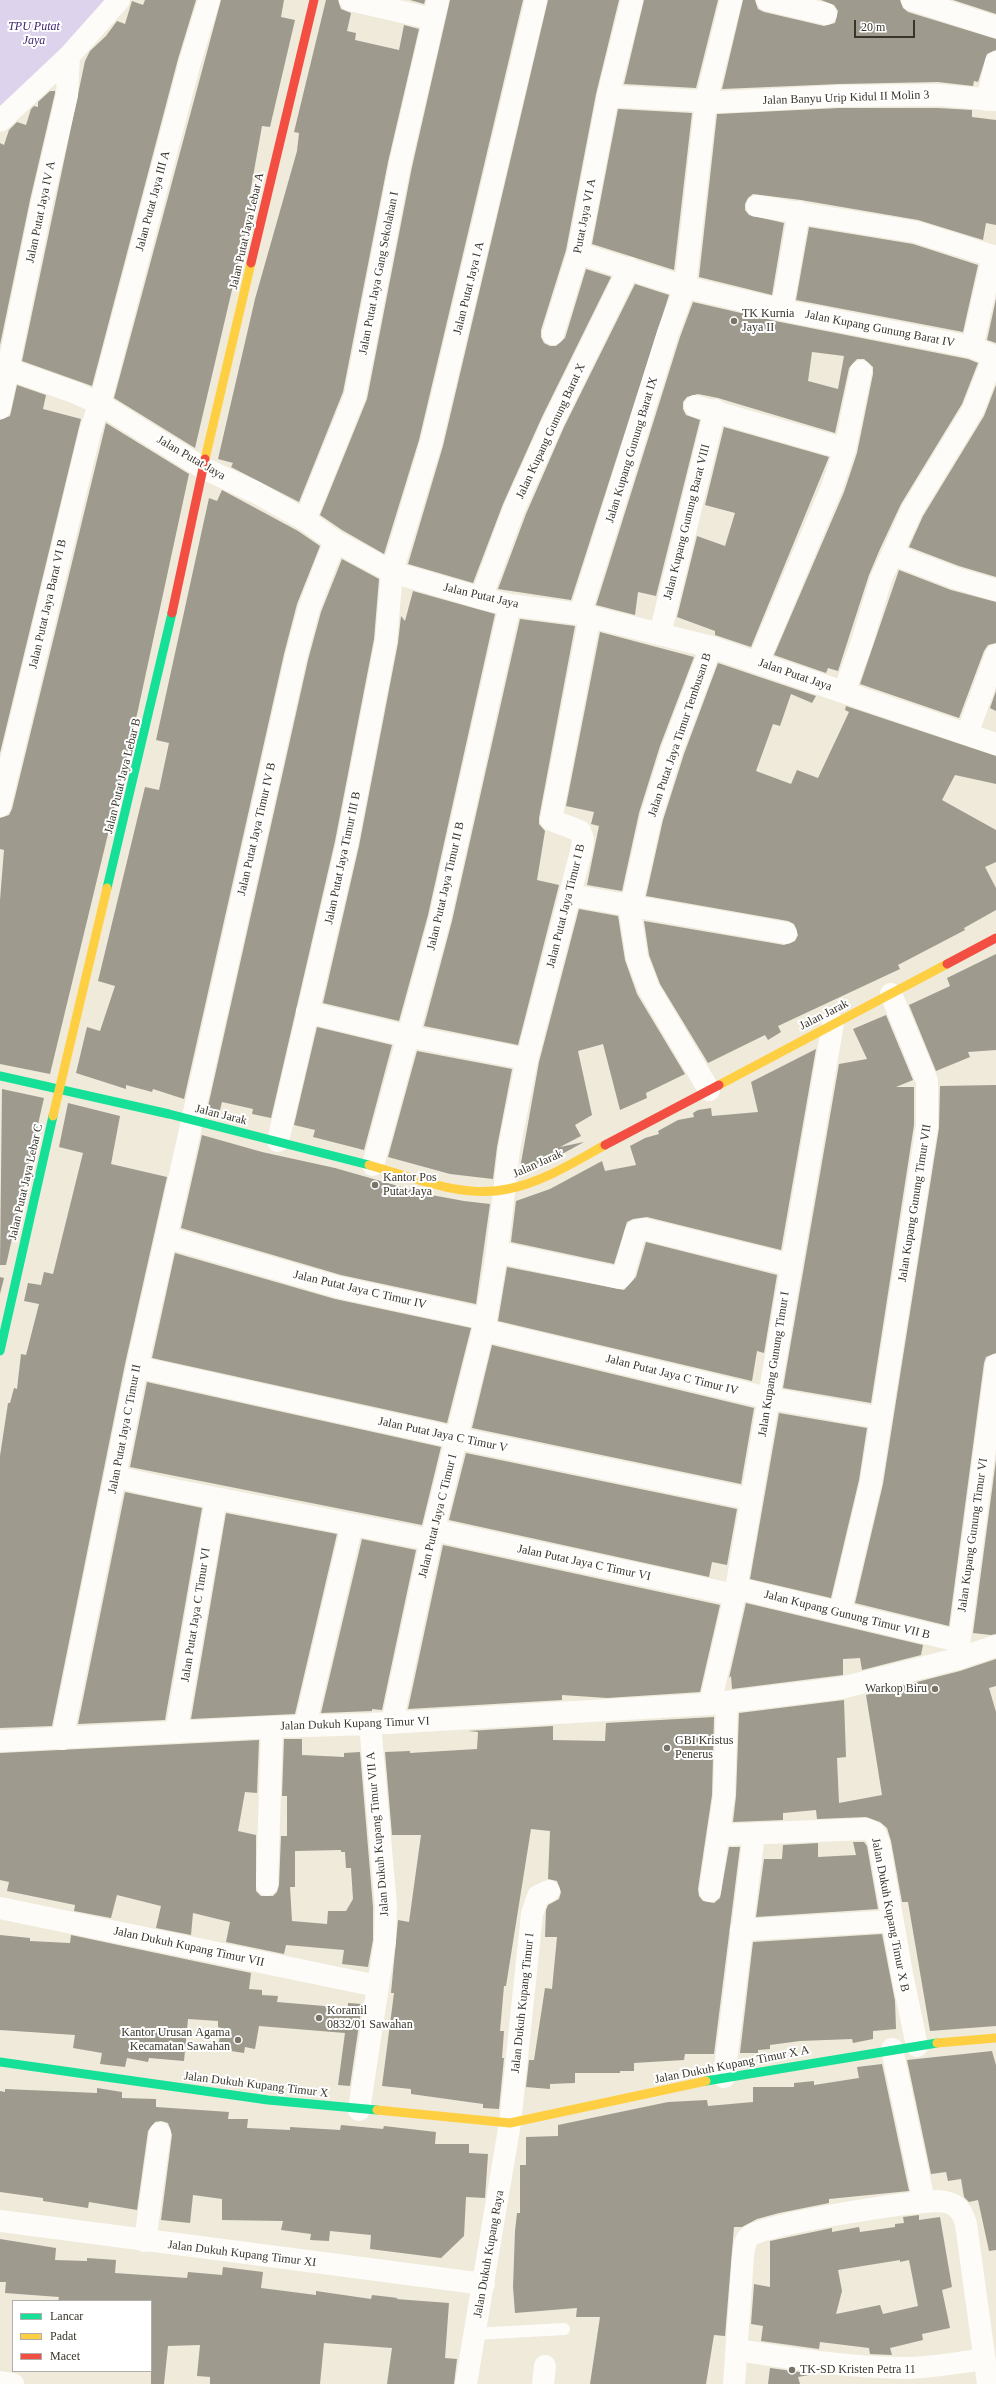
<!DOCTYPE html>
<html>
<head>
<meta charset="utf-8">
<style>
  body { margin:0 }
  #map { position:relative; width:996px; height:2384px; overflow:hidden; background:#efeada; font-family:"Times New Roman",serif }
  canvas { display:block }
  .legend { position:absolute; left:12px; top:2300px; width:140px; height:72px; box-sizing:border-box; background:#fff; border:1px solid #afaeaa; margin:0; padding:5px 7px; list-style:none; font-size:12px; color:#38352a }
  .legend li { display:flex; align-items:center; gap:8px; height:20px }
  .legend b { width:20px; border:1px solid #afaeaa }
  .scale { position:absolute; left:854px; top:20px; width:61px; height:18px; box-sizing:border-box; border:2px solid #38352a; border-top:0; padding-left:5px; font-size:12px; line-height:14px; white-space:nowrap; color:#38352a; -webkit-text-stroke:3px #fff; paint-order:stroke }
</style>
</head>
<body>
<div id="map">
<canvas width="996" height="2384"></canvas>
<ul class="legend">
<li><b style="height:5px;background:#16e098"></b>Lancar</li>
<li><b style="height:5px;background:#ffcf43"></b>Padat</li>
<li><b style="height:5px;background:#f24e42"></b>Macet</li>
</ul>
<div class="scale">20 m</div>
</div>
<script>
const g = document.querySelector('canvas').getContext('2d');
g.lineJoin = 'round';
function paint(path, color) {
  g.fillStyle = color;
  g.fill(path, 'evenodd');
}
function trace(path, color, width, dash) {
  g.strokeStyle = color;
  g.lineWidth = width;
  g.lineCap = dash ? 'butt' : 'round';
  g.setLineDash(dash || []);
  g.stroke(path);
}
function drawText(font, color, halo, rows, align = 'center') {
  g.font = font + ' "Times New Roman",serif';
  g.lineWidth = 4;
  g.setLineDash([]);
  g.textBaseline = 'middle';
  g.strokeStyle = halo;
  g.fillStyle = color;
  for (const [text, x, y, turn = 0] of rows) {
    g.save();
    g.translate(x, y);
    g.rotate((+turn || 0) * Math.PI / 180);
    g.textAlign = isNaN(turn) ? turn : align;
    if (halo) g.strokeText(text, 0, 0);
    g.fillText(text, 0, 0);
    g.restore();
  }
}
paint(new Path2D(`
  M0,0H125L0,109Z`), '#ddd3ec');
paint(new Path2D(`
  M145,0H196L178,59L92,386L22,361L85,61L90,51L106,36L117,21L125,24L132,1L143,5Z
  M221,0H284L281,17L295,20L270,127L262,126L249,199L253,200L195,448L114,398Z
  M326,0H338L341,9L351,13L347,31L356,33L355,40L399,50L404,25L419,29L388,162L343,392L299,502L231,467L233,463L218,459L255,299L297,151L299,133L294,132Z
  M410,0H425L424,4Z
  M450,0H523L419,440L384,554L342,530L320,515L367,399L412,167Z
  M548,0H619L596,94L566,250L541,330V337L544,343L550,346H556L565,338L586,269L611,277L542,417L503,504L473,583L408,564L443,446Z
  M644,0H718L696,88L624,84Z
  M743,0H755L758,9L764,12L824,26L835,23L838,11L834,5L821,0H900L903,8L908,12L996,39V50L987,54L978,82L974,81L973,86L938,82L839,84L722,89Z
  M953,0H996V14Z
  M50,91H55V93L30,200L0,345V143L4,145L9,130L17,122L26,125L31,109L34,106L38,107V102Z
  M839,108H938L972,110V117L996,120V225L986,223L983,240L918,220L801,200L753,194L748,198L745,204V210L749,215L784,223L772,295L699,277L717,114Z
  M618,109L692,113L674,270L592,244Z
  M809,227L913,244L978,265L963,332L796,300Z
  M635,284L669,295L571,600L498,589L526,514L564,427Z
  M996,299V343L987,340Z
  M693,302L780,322L968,359L978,363L962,404L901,504L880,549L869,575L838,671L828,668L826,673L774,655L844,492L857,453L873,374V367L864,359H857L849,368L835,433L718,398L698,394L687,397L683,402V409L686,415L700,420L656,596L638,592L635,615L596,605L680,337ZM812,352L844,356L838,389L808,381Z
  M17,385L46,395L43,409L81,419L0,753V420L10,416Z
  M996,385V577L959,566L909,547L923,516L984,416Z
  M106,423L189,474L138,710L50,1074L0,1064V900L4,850L0,849V818L9,815L12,809Z
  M724,427L829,457L751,647L715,635V631L677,617L697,536L725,546L735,513L705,505Z
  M222,490L298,531L320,546L297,604L284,654L184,1099L153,1089L152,1092L126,1085V1089L76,1073L87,1027L100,1031L115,986L98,981L145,787L159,790L169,743L156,740L209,498L217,501Z
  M342,559L379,579L374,639L335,841L271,1118L252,1114L253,1109L222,1102L219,1114L207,1111L308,660L321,612Z
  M899,570L951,590L996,602V643L988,645L984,651L959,718L860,684Z
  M413,591L495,614L428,915L399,1021L323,1003L359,846L398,643L401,616L405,621Z
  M520,619L575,626L539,818V824L545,831L537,880L559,885L518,1045L424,1026L452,921Z
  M600,632L694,657L660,746L639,813L622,891L587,885L599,826L591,824L594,812L566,806Z
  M718,663L816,696L812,703L791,694L780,726L773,724L756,771L791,784L797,770L818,778L849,712L845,710L846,706L996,756V784L955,775L942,800L996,830V862L985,867L996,888V910L964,928L965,930L898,965L900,969L778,1026L781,1032L768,1040L765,1035L708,1063L660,984L649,955L644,921L784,945L795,941L798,935L794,924L788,921L646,896L663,820L684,754Z
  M996,691V711L990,708Z
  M579,909L618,916L625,960L637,994L685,1074L646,1093L647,1098L620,1110L603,1044L578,1051L592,1115L575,1125L581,1136L560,1147L584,1142L540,1166L519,1174L539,1062Z
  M996,954V1050L968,1052L970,1057L936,1071L909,1005L950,986L947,978Z
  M886,1015L913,1080L896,1087H914V1125L871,1403L783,1388L839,1064L867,1059L853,1029Z
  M317,1027L392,1045L364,1150L313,1137L315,1130L294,1125Z
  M816,1049L781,1250L647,1217L633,1219L627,1222L614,1264L511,1242L516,1201L550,1189L602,1161L605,1171L636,1165L630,1146L645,1138L659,1134L658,1131L678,1120L694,1117L693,1113L698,1110L711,1108L712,1116L758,1112L751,1082Z
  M417,1051L512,1069L497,1147L493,1179L450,1174L388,1157Z
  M996,1085V1353L986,1357L984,1363L949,1626L855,1603L883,1484L939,1128L940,1086Z
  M2,1089L44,1098L6,1265H0Z
  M68,1103L120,1116L111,1164L167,1177L125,1364L52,1726L0,1728V1456L8,1403H10L14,1388L17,1389L21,1354L26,1355L39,1304L24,1301L28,1283L41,1285L44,1272L53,1274L83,1153L59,1147Z
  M202,1135L262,1152L335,1168L426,1194L464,1201L490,1204L476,1304L341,1275L181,1228Z
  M646,1242L777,1275L764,1353L757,1351L752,1381L498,1321L507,1267L624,1290L636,1277Z
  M175,1253L335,1299L471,1328L447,1423L152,1358Z
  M0,1277L4,1278L0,1294Z
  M492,1345L754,1408L741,1484L472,1428Z
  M147,1382L441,1447L422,1525L130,1467Z
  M779,1413L867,1428L859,1480L831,1598L750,1579Z
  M466,1453L737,1509L727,1565L712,1562L709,1577L449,1520Z
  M996,1460V1634L991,1635L973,1633Z
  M125,1492L202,1508L165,1720L78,1724Z
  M226,1513L337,1534L295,1714L191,1719Z
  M362,1539L416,1550L382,1710L372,1709V1711L321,1713Z
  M443,1545L720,1605L700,1692L607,1698L562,1695V1700L408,1709Z
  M746,1603L923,1645L921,1655L862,1670L860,1658L843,1659V1675L732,1689L731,1676L729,1678Z
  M996,1659V1686L989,1688L996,1712V2026L930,2031L908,1902H902L891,1841L887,1828L880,1822L866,1817L817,1819L816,1810L783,1813V1820L733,1822L736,1796L739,1713L844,1700L846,1757L837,1758L839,1803L882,1795L866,1695L960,1671Z
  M714,1717L712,1795L698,1889L699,1896L703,1901L714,1903L720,1898L729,1847H740L714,2054H685L684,2060L634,2063V2071H620V2073H575V2083L550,2084V2089L526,2087L529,2060H534L545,1988L552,1989L557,1937H545L546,1910L548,1905L559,1899L561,1892L557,1881L548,1879L550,1831L531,1829L506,1986H504L500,2031H504L502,2058H504L499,2109L483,2108V2104L411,2094V2089L382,2086L394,1993H391L398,1920L409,1922L421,1835H392L385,1752L410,1751V1753L477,1749L478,1732L468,1731L553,1726V1740L605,1741L606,1723Z
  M284,1739H302V1755L344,1757V1753L360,1752L373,1907V1940L368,1967L342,1964L344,1950L286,1945L284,1954L226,1942L230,1922L193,1913L191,1935L156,1928L161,1906L117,1895L111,1918L74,1911L75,1905L7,1891L9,1882L0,1880V1753L259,1740L257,1793L245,1792L238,1831L256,1835V1891L261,1896H273L277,1892L279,1885L281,1836H287V1796H282ZM341,1850V1852H345L346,1868H351L353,1899L346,1911H328L327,1924L292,1921L290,1887H295V1851Z
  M853,1842H864L867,1846L878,1909L756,1917L764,1859H782L783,1845L818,1843V1857L856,1855Z
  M882,1934L895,2001L896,2029L873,2031V2039L853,2043L852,2039L800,2041L770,2045V2049L758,2050V2053H740L753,1942Z
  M0,1935L30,1938V1941L70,1943L71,1935L251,1973L249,1989L262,1990V1995L278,1996L277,2002L348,2008V2003L362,2004L350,2086L338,2085L345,2033L259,2026L255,2049L245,2047L244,2053L218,2049L221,2028L218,2027V2021L188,2019L184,2061L149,2058L148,2062L127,2058L125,2067L100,2064L102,2053L73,2048L75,2035L0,2030Z
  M992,2051L996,2065V2250L989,2251L978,2200L969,2202L964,2197L961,2179L948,2181L946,2172L931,2174L907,2060Z
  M882,2064L909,2191L829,2199V2203L779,2213L757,2219L742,2227H734L725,2336L714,2335L706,2384H590L600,2317H576L577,2308L515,2313L513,2287L515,2231L517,2213H520V2165H526V2137L558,2136V2125L668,2102L707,2100L708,2106L753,2102V2087H794V2083L814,2081V2085L859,2078L857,2067Z
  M97,2088L122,2092V2098L156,2099V2107L229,2112L228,2119H248L247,2128L290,2130V2127L340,2130L341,2125L383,2129L384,2126L436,2132L435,2144H469V2153L488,2154L485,2198L466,2197L464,2236L441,2258L370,2249L371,2235L330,2231L329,2241L310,2240L311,2234L281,2230L283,2221L222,2220V2199L193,2195L190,2223L161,2220L172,2135L168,2123L161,2121L155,2122L148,2131L137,2210L89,2202L88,2208L43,2201V2198L0,2192V2091L5,2092V2089L97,2093Z
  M919,2215V2220L940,2217L952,2287L942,2290L950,2328L922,2334L923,2340L890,2348L892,2355L870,2354L869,2348L820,2342L819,2349L761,2341L763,2326L751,2324L754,2284L770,2287V2241L832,2228V2232L859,2227L860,2232L895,2227V2224L904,2223L903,2217ZM900,2260V2262L909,2260L918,2306L883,2314L880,2305L836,2314L842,2291L838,2270Z
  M0,2239L56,2248L55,2260L87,2261V2258L116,2260L115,2273L187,2278L188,2272L222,2275L223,2267L263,2272L261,2288L316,2295V2291L371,2299L372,2295L398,2298L396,2299L449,2303L445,2358L457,2359L454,2384H387L392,2348L324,2343L320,2384H210V2377L197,2376L200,2345L168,2346L164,2384H151V2301H58L59,2297L5,2293L6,2282H0Z
  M770,2368L800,2372L814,2374L798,2377L800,2384H768Z`), '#9e9a8e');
trace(new Path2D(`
  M475,2334L564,2329`), '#fdfcf9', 12);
trace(new Path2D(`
  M350,0L433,19
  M767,0L826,14
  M912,0L996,27
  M608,96L721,102L839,96L938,95L996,100
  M987,100L996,62
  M0,121L69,56L119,0
  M757,206L916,232L996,257
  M578,253L685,287L782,310L972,347L996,357
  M782,310L799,212
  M553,334L578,253L608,96L632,0
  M972,347L993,256
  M0,366L76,393L100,404L203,468L257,493L305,520L335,541L392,572L481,598L510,605L580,614L711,647L996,744
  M695,406L845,449
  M0,408L42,202L67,95L69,56
  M305,520L355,396L400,164L438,0
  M892,554L955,578L996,590
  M481,598L514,509L553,422L629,268
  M580,614L668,333L685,287L706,101L731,0
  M660,634L715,410
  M758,662L832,487L845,449L861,371
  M844,692L862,642L881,579L912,510L973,410L994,356
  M967,734L996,655
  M0,806L90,432L102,396L190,62L209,0
  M570,895L786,933
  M307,1012L407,1036L527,1059
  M709,1090L649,989L637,958L630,912L651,817L672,750L711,647
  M278,1141L347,844L386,641L392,572L431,443L536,0
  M373,1165L440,918L510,605
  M166,1237L338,1287L486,1319
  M497,1252L620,1278L624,1273L636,1231L644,1229L790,1265
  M483,1330L768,1398L881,1418
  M137,1367L457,1438L751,1499
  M116,1477L174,1490L431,1540
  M434,1530L735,1595
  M736,1588L959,1641
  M840,1613L871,1482L927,1126V1081L891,994
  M957,1659L996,1365
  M710,1704L735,1595L833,1023
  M392,1723L431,1540L486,1319L497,1252L509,1149L527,1059L582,848L583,839L580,831L551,820L590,616
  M305,1726L352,1525
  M176,1732L216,1499
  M62,1739L137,1367L296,657L309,608L335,541
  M0,1741L272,1727L370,1724L710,1704L841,1688L957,1659L996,1646
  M720,1835L866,1829L875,1833L879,1843L902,1974L917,2046
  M267,1885L272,1727
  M710,1891L724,1796L727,1702
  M0,1908L377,1986
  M741,1930L893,1921
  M892,2049L924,2201
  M724,2077L754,1834
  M359,2110L385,1941L386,1907L370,1724
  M0,2221L484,2284
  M145,2241L160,2133
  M738,2350C795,2359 850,2368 908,2368C933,2367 959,2363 984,2359
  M0,2382L13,2384
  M466,2384L510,2123L532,1914L538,1896L549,1891
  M543,2384L545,2366
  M734,2384L743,2256C744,2249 744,2241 750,2236C767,2223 910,2202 937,2201C954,2202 961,2207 966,2224L988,2384`), '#fdfcf9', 22);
trace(new Path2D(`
  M107,888L172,613
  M0,1076L169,1114L369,1165
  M0,1351L53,1116
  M0,2062L268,2100L377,2110
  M706,2081L937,2043`), '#16e098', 9);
trace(new Path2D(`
  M205,459L251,263
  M719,1085L947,964
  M53,1116L107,888
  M369,1165C412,1177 463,1199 508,1189C543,1182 574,1162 605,1145
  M937,2043L996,2038
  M377,2110L510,2123L706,2081`), '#ffcf43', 9);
trace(new Path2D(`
  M251,263L314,0
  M172,613L205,459
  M947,964L996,938
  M605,1145L719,1085`), '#f24e42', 9);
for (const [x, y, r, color] of [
  [734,321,4,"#787468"],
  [375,1185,4,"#787468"],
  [935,1689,4,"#787468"],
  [667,1748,4,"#787468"],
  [319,2018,4,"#787468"],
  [238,2040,4,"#787468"],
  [792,2370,4,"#787468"]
]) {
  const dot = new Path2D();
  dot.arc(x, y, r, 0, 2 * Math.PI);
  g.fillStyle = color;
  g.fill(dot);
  trace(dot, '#fff', 1.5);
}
drawText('italic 12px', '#3f236f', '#fff', [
  ["TPU Putat",34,27],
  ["Jaya",34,41]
]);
drawText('12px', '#38352a', '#fff', [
  ["Jalan Banyu Urip Kidul II Molin 3",846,98,-2],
  ["Jalan Putat Jaya III A",153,201,-75],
  ["Jalan Putat Jaya IV A",41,212,-78],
  ["Putat Jaya VI A",585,216,-79],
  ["Jalan Putat Jaya Lebar A",247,231,-77],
  ["Jalan Putat Jaya Gang Sekolahan I",379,273,-79],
  ["Jalan Putat Jaya I A",469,288,-76],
  ["Jalan Kupang Gunung Barat IV",880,329,11],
  ["Jalan Kupang Gunung Barat X",551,431,-65],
  ["Jalan Kupang Gunung Barat IX",632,450,-73],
  ["Jalan Putat Jaya",191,458,30],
  ["Jalan Kupang Gunung Barat VIII",687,522,-76],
  ["Jalan Putat Jaya",481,596,13],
  ["Jalan Putat Jaya Barat VI B",48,604,-77],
  ["Jalan Putat Jaya",795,675,19],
  ["Jalan Putat Jaya Timur Tembusan B",680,735,-71],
  ["Jalan Putat Jaya Lebar B",123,776,-76],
  ["Jalan Putat Jaya Timur IV B",257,829,-77],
  ["Jalan Putat Jaya Timur III B",343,858,-78],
  ["Jalan Putat Jaya Timur II B",446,886,-77],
  ["Jalan Putat Jaya Timur I B",566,906,-76],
  ["Jalan Jarak",824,1015,-27],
  ["Jalan Jarak",221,1115,14],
  ["Jalan Jarak",538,1164,-24],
  ["Jalan Putat Jaya Lebar C",26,1182,-77],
  ["Jalan Kupang Gunung Timur VII",915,1203,-81],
  ["Jalan Putat Jaya C Timur IV",360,1290,13],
  ["Jalan Kupang Gunung Timur I",774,1364,-81],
  ["Jalan Putat Jaya C Timur IV",672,1375,14],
  ["Jalan Putat Jaya C Timur II",125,1429,-79],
  ["Jalan Putat Jaya C Timur V",443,1435,12],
  ["Jalan Putat Jaya C Timur I",438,1516,-76],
  ["Jalan Kupang Gunung Timur VI",973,1535,-82],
  ["Jalan Putat Jaya C Timur VI",584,1563,12],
  ["Jalan Putat Jaya C Timur VI",196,1615,-81],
  ["Jalan Kupang Gunung Timur VII B",847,1615,14],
  ["Jalan Dukuh Kupang Timur VI",355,1724,-2],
  ["Jalan Dukuh Kupang Timur VII A",378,1834,-95],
  ["Jalan Dukuh Kupang Timur X B",890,1915,79],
  ["Jalan Dukuh Kupang Timur VII",189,1947,12],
  ["Jalan Dukuh Kupang Timur I",523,2003,-84],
  ["Jalan Dukuh Kupang Timur X A",732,2065,-11],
  ["Jalan Dukuh Kupang Timur X",256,2085,7],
  ["Jalan Dukuh Kupang Timur XI",242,2254,7],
  ["Jalan Dukuh Kupang Raya",489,2254,-80]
]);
drawText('12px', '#38352a', '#fff', [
  ["TK Kurnia",742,314],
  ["Jaya II",742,328],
  ["Kantor Pos",383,1178],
  ["Putat Jaya",383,1192],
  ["Warkop Biru",927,1689,"right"],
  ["GBI Kristus",675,1741],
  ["Penerus",675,1755],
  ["Koramil",327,2011],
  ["0832/01 Sawahan",327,2025],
  ["Kantor Urusan Agama",230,2033,"right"],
  ["Kecamatan Sawahan",230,2047,"right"],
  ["TK-SD Kristen Petra 11",800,2370]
], 'left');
</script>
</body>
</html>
